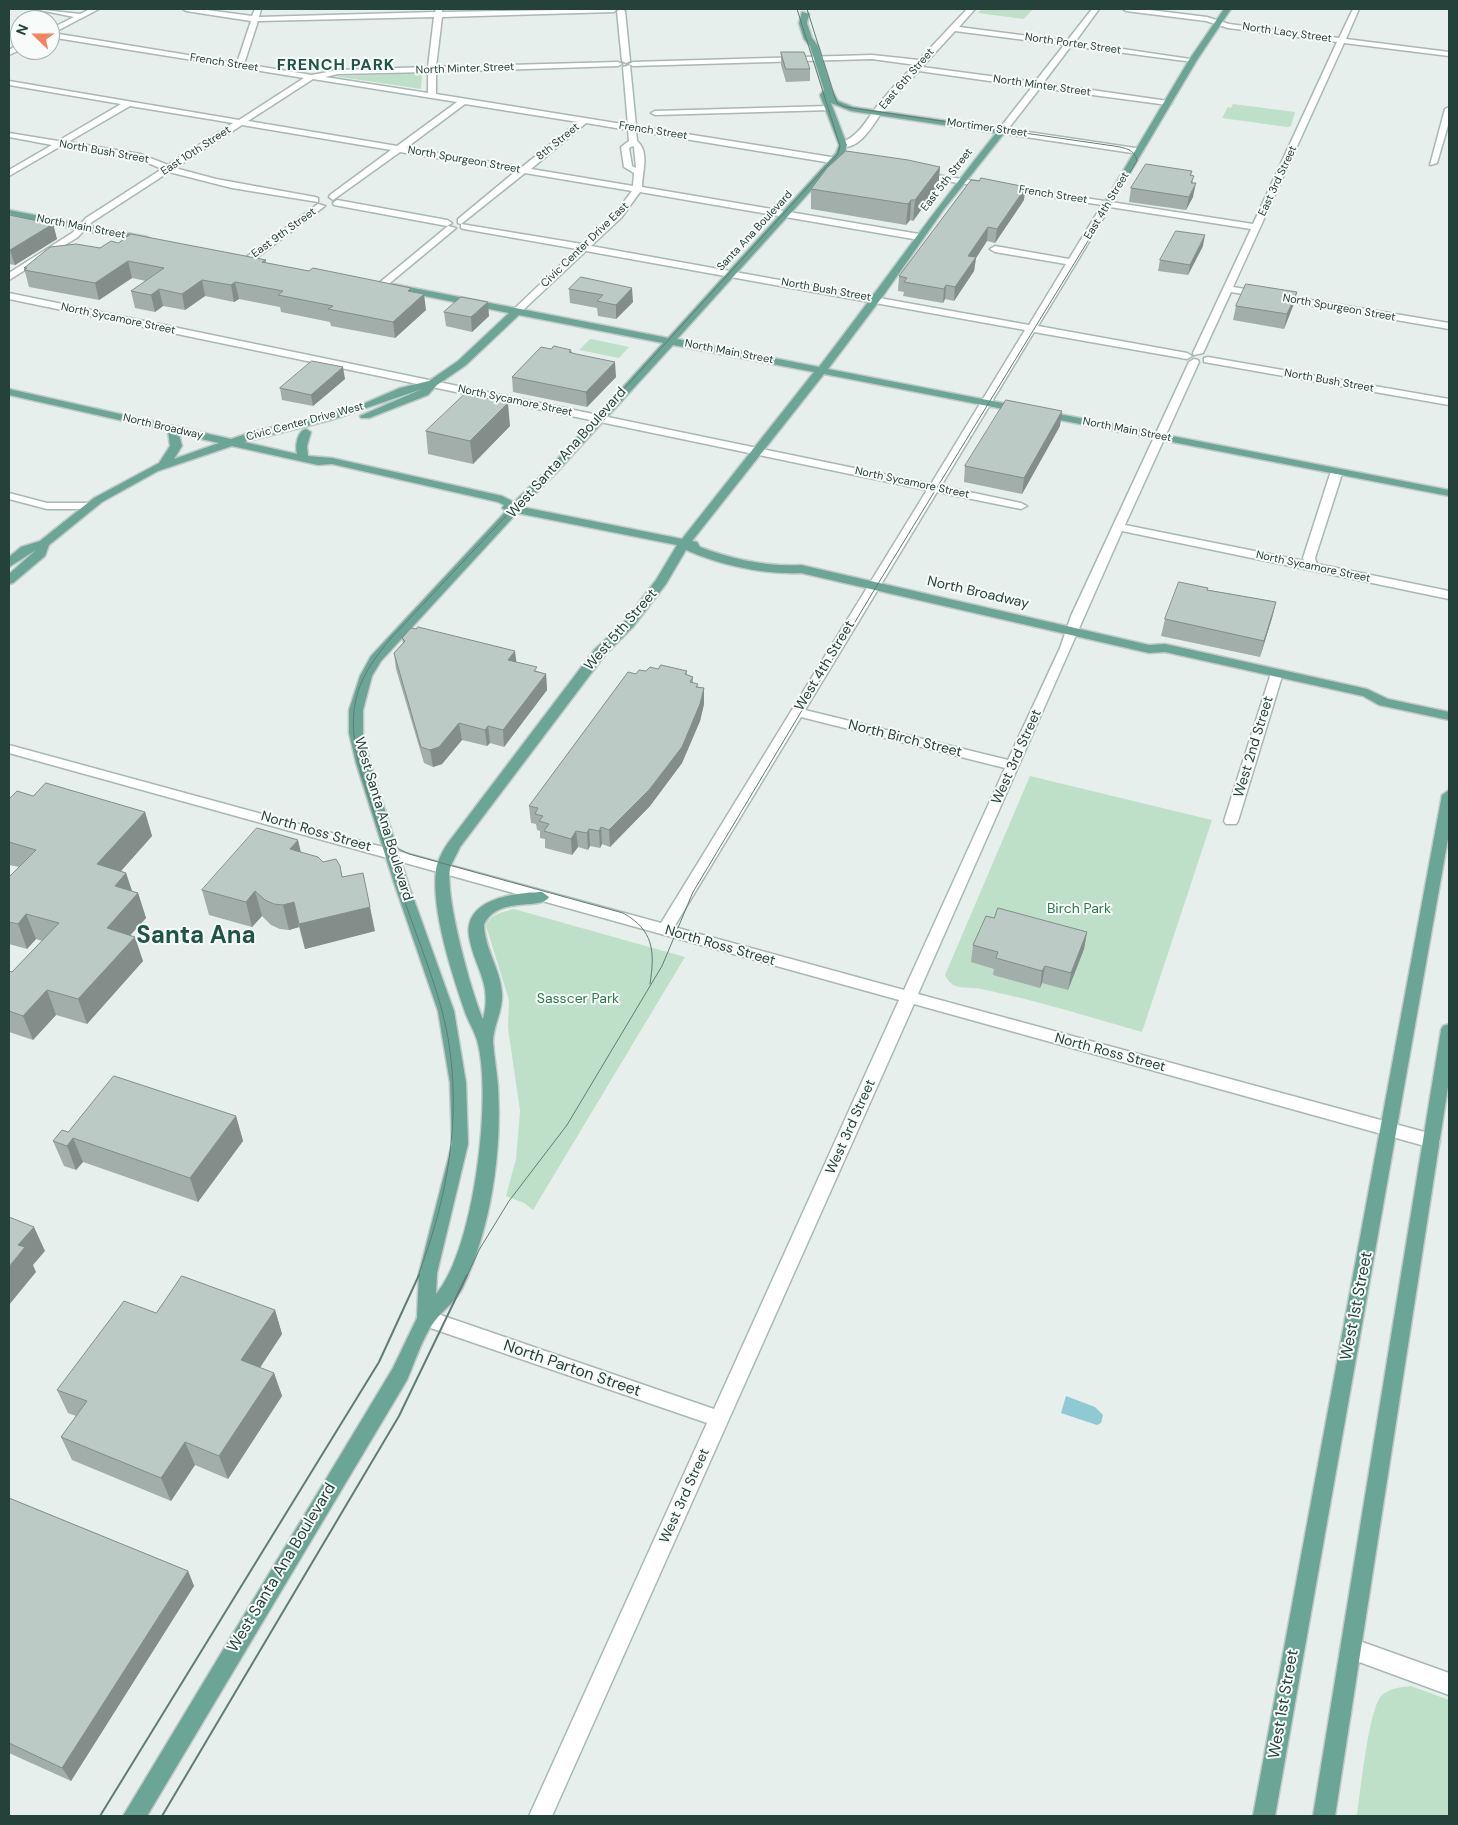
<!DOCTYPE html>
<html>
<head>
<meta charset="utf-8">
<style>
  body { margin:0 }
  #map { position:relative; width:1458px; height:1825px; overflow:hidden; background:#e6efeb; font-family:"DM Sans",sans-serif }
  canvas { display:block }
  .frame { position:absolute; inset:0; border:10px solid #24423a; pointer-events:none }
  .north { position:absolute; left:10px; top:10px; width:50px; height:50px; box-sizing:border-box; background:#f7fbf9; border:1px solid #a3b1ad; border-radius:50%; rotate:292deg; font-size:14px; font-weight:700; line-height:20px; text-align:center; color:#24423a }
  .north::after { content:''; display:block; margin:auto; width:18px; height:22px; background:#f4845f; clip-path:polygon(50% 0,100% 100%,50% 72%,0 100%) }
</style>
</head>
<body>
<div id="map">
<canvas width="1458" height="1825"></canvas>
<div class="frame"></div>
<div class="north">N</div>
</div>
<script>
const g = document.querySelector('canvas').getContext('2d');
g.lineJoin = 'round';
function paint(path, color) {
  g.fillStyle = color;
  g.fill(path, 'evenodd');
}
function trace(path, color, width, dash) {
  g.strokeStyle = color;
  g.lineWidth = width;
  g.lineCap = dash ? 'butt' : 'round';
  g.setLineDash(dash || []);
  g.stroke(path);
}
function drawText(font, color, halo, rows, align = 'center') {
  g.font = font + ' "DM Sans",sans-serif';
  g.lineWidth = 4;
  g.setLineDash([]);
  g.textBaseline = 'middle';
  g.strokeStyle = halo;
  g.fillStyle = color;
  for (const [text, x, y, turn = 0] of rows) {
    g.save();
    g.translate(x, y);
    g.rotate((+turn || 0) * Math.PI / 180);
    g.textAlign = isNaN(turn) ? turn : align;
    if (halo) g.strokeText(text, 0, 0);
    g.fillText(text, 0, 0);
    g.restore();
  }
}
paint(new Path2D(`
  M982,9H1033L1024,19L978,13Z
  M422,73L421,89L334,76Z
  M1233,104L1295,112L1291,126L1287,127L1222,118L1228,107L1231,108Z
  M590,339H591L629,347L619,358L579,350Z
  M1030,776L1212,820L1142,1032C1089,1017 1036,1000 981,989C966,986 953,992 945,975Z
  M514,909L685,957L533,1210L524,1203L506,1196L516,1159L520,1111L508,1028L509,1000L486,926C490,914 503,912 514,909Z
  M1411,1686L1449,1700V1816H1357C1360,1795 1369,1706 1382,1695C1391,1688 1401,1687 1411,1686Z`), '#bfe0c8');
paint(new Path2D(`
  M1066,1396L1095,1407L1103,1415L1101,1423L1097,1425L1061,1413Z`), '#8ec9d4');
const minor = new Path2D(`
  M35,9L80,14L90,9H99L53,33L237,63L251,21L186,11L183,9H199L252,16L255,9H261L259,17L435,12L436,9H442V12L617,9L614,12L442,17L436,67L618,62L622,64L618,66L436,72V94L628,125L623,67L630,65L636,126L850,160L854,163L850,166L636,131L637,141C650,152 642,173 642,187L919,234L924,237L919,240L640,192L621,218L591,246L1029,325L1066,264L995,252L990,249L995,246L1069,259L1102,205L920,177L917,176V172L1253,224L1337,42L1228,28L1206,21L1126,11L1123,9H1142L1207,17L1229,24L1339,38L1353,9H1359L1346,39L1449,52V56L1344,43L1233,287L1449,323V329L1231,292L1203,353L1194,355L1193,353L1251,229L1110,207L1038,326L1187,353L1192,356L1187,359L1034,332L941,486L1021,503L1027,506L1021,509L937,492L805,710L1008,760L1060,648L1071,616L1189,362L1194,359L1198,360L1199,362L1125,525L1304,561L1303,558L1331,471L1337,468L1343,471L1315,558L1317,564L1449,591V599L1122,531L918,994L1432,1134L1438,1136L1440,1141L1438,1146L1432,1148L914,1004L552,1816H529L707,1423L419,1324L417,1318L419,1312L426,1310L714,1409L899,1000L9,753V745L661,923L927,490L9,299V293L931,484L1025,330L586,251L521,312H515V308L577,249L464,229L461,228V224L582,244L615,214L632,191L525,173L461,224L458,223V219L516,171L400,152L333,200L329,197L330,195L391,150L242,125L175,168L216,179L315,197L318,198V202L232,188L169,172L92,222L78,237L9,280V273L72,233L86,218L162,169L139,159L61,146L9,176V170L52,145L9,137V133L58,141L121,104L9,85V81L239,120L304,78L50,37V29L74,17ZM434,17L428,67L338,70L312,75L244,64L258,21ZM428,72V93L325,77L338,74ZM313,79L457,102L397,146L248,121ZM465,104L578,122L522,167L406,148ZM130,106L233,123L168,165L140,154L68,142ZM586,123L628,130L629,141L621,147L624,167L634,173L633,186L531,169ZM633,146L634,147L636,168L632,166L629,148ZM801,717L1005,768L904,990L674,927Z
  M621,9L625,11L630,61L626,63L622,61L617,11Z
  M967,9H975L959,27L1067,41L1092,9H1099L1075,42L1197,60L1193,62L1071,46L1043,83L1168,101L1172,103L1168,105L1040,88L1008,129L1142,149L1143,151L1139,154L999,133V129L1032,87L919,71C907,83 895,95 885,108C874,122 862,150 840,147V143C860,136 866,120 878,105C889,92 903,75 916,65L872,59L633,66L629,64L633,62L872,55L919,60ZM955,31L1064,45L1035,82L922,67Z
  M17,45H20V50L9,55V50Z
  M828,106L832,108L831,110L655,115L651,113L655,111Z
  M1449,107V122L1437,163L1430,165L1445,109Z
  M337,200L447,220L452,223L447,226L334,205L333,203Z
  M318,204L325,206L251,262H245V258Z
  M448,226L456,228L385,287H379V283Z
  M1208,357L1449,399V405L1204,362V358Z
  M9,493L47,503H90L96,506L90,509H47L9,499Z
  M1277,669L1283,673L1238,821L1236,824H1226L1224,821L1271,673Z
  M1351,1638L1449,1673V1695L1343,1656L1340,1649L1343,1642Z`);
const major = new Path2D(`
  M1224,9H1231L1197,60L1112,203L1105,205L1104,203L1189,60Z
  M802,12L809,14L807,23L812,38L818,46L832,90L838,101L853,107L1002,129L1006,131L944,209L883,296L828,369L1449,490V496L824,374L692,541L697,542L700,547C732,559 766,567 801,565L1149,645L1165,644L1367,689L1388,699L1449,712V720L1379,705L1363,696L1165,652L1149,653L801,573C763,575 721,565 686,550L666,584L633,627L605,655L460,847C457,854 452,862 450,869C445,897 471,991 483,1019C493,983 474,968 469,936C464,898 515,893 542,892L549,897C541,911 497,895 484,925C485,950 501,970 502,994C503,1011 493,1026 493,1042C494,1057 497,1072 498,1087C502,1153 491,1227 463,1287C457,1300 443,1310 434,1322C422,1338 415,1362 407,1380L147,1816H123L393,1368L417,1318L419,1273L452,1144L450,1083L438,1011L394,883L356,763L349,733V710L360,676L371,656L506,511L502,508L504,505L498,502L332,464L318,465L232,446L158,471L102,502L49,545L45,556L13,583L9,584V574L36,550L9,567V557L21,547L40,541L94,498L159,463L170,446L168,431L9,395V389L231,439L252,432L324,415L363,404L400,388L429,381L458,361L509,313L390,289L388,287L393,284L668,338L836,153L839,145L820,95L824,90L810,46L804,39L799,23ZM831,103L851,111L996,133C935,209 879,289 819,367L677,339L844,154L847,145ZM519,315L663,343L550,467L514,502L502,496L332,458L308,456L307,446L311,432L306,429C297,431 295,446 297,454L244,442L331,420L422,389L360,416L361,418H369L428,395L437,385L466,365ZM673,345L814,372L682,539L522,507L558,471ZM179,434L219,443L174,459L182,446ZM517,513L677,545L656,580L625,621L595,649L448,843C443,850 437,862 436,870C431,910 452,974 465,1012C468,1021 474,1030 477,1040C493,1095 474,1251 436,1294L437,1273L468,1144L466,1083L454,1011L408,883L370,763L363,733V710L372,676L381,661Z
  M9,210L147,237L152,240L147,243L9,216Z
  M1449,790V833L1275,1816H1253L1442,795Z
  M1449,1024V1080L1335,1816H1313L1441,1030L1443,1026Z`);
trace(minor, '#a8b8b2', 3);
trace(major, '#c2cac8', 3);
paint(minor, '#fff');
paint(major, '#6aa596');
trace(new Path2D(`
  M384,836L395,847L409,854L623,913C654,930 655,952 650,984
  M418,1276C447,1200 462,1119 448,1038C441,998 425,958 411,919C392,867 373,814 358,761C346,706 357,677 393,636L571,447L838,154L840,146L797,9
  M467,1276L479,1250L509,1201L567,1125L662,966L693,892L876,587L1137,161C1135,149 1125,148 1114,146L845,107L837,103L835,98L807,9`), '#5f7d75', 1);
trace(new Path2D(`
  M100,1816L379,1362L419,1275
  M162,1816L399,1416L467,1275`), '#5f7d75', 2);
paint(new Path2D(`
  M781,52L810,69V81L786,82L781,65Z
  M940,167L938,187L913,221L910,220L906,225L811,209V189Z
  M1192,171L1191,175L1193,183V197L1186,210L1129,202L1131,188Z
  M1024,200L995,243L987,241L976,258L974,271L954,301L945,299L943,303L903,296L904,292L898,291L899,276Z
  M9,212L12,215L53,224L57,239L15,265L9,264Z
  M118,243L266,260V263L309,271L411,288L412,291L426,310L395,338L331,326L330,322L281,312L280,307L239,299L234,302L205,296L185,310L163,306L155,312L135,308L131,291L146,281L132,278L99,300L29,287L24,268L100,248Z
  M1203,246L1188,275L1158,271L1160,260Z
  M581,277L633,302L616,319L598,316L597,308L570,303L569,289Z
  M1297,292L1293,306L1284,329L1233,320L1236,306Z
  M444,312L489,316L472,332L446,326Z
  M551,349L571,350L572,353L616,377L587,407L513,392L512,377Z
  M345,379L313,406L282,400L280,388Z
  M510,426L473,464L428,454L426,431Z
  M1060,426L1022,494L964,482L965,466Z
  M1208,590L1276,602L1272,618L1260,657L1161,636L1165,619Z
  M402,638L516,662L537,671L546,674L547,690L504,747L490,743L487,746L462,740L442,764L433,767L424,763L396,669L394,653L403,643Z
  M658,669L687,671V675L693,677V683L699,687L704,688V704L700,721L682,763L650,806L610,847L602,844L600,848L590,846L588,850L578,847L572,855L545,848V839L540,838V831L537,830L536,824L531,823L529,806L636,674Z
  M33,796L145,812L152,836L121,871L126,873L132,891L138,893L146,918L130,935L143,961L87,1024L56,1015L33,1040L9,1032V971L12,972L42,941L36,939L27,949L9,944V877L19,867L9,865V799Z
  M301,852L323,862L340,866L342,876L375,931L305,949L299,927L289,930L280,929L271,925L262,916L252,927L209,915L202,890Z
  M994,918L1087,932L1084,949L1068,990L1042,983L1040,988L993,975L994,969L971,962L973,945Z
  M236,1116L243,1141L198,1202L83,1162L76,1170L64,1166L53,1141L68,1132Z
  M275,1310L282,1334L260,1368L274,1373L282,1396L228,1479L195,1465L171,1501L72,1460L61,1437L76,1416L68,1413L57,1390L156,1313Z
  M9,1498L188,1571L194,1586L71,1781L9,1753Z`), '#a1aea9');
paint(new Path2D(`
  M940,167L938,187L913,221L915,200Z
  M1196,183L1193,197L1186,210L1189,197Z
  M1026,187L1024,200L995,243L997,229Z
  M911,200L910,220L906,225L908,204Z
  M53,224L57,239L15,265L10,250Z
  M988,227L987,241L976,258L974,271L954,301L955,287L968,256Z
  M1205,235L1203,246L1188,275L1190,265Z
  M128,261L132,278L99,300L95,283Z
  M202,280L205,296L185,310L182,294Z
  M235,282L239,299L234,302L231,285Z
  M946,285L945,299L943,303L944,289Z
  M411,288L413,303L424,294L426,310L395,338L393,322L408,291Z
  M632,288L633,302L616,319V305Z
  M159,289L163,306L155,312L151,295Z
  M1297,292L1293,306L1284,329L1287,314Z
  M488,302L489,316L472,332L471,317Z
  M615,362L616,377L587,407L586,392Z
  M343,367L345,379L313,406L311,395Z
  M508,403L510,426L473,464L470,441Z
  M1062,411L1060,426L1022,494L1024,478Z
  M1276,602L1272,618L1260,657L1264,641Z
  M515,651L517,667L508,660Z
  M546,674L547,690L504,747L503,730Z
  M704,688V704L700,721L682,763L650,806L610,847L609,830Z
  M459,723L462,740L442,764L433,767L430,750Z
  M488,726L490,743L487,746L485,730Z
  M145,812L152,836L105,889L97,864Z
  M601,827L602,844L600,848L599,831Z
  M589,829L590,846L588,850L587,833Z
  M576,831L578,847L572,855L571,839Z
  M298,840L304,865L290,849Z
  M126,873L134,897L138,893L146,918L115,952L107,928L115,886Z
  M255,891L262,916L252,927L246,902Z
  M294,902L299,927L289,930L283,905Z
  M370,907L375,931L305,949L299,924Z
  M26,914L36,939L27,949L18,924Z
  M1087,932L1084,949L1068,990L1071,973Z
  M135,937L143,961L87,1024L78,999Z
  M1045,966L1042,983L1040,988L1042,971Z
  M47,990L56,1015L33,1040L23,1016Z
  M236,1116L243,1141L198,1202L190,1178Z
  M73,1138L83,1162L76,1170L67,1146Z
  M34,1227L45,1251L33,1265L36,1272L9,1305V1267L18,1245Z
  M275,1310L282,1334L249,1384L241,1360Z
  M274,1373L282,1396L228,1479L219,1456Z
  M185,1442L195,1465L171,1501L161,1478Z
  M188,1571L194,1586L71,1781L62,1768Z`), '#838d89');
const building = new Path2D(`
  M781,52H804L810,69H786Z
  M846,151L908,160L940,167L915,200H911L908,204L811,189L827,168Z
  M1146,164L1192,171L1190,175L1194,176L1191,183H1196L1189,197L1131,188Z
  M981,178L1026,187L997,229L988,227L968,256L976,257L955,287L946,285L944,289L904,282L907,278L899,276L971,180L979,181Z
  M9,215L53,224L10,250H9Z
  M1176,231L1205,235L1190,265L1160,260Z
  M131,234L266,260L262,262L309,271L313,268L411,288L408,291L424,294L393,322L328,309L333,306L278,295L283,291L235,282L231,285L202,280L182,294L159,289L151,295L131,291L164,268L128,261L95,283L24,270L27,268H24L50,247L76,244L100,248L111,241L118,243Z
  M581,277L632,288L616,305L597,301L603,295L569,289Z
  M1246,284L1297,292L1287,314L1236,306Z
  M461,297L488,302L471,317L444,312Z
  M554,346L571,350L569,352L576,354L615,362L586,392L512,377L541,347L551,349Z
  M312,361L343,367L311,395L280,388Z
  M465,394L508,403L470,441L426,431Z
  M1006,400L1062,411L1024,478L965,466Z
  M1179,582L1208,588L1207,590L1276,602L1264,641L1165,619Z
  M418,627L515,651L508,660L537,667L534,671L546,674L503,730L488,726L485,730L459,723L439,747L430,750L421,747L394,653L405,641L402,638L411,628L416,629Z
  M661,665L687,671L685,674L693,677L690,682L698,684L696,687L704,688L700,704L682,747L649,790L609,830L601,827L599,831L589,829L587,833L576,831L571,839L544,831L549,824L539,821L543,816L535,814L538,808L529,806L628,672L636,674L639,670L646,671L650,667L658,669Z
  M46,783L145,812L97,864L126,873L115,886L138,893L107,928L135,937L78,999L47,990L23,1016L9,1011V971L12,972L59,923L26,914L18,924L9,922V877L36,850L9,842V799L17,791L33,796Z
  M257,828L298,840L290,849L318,857L323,862L336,859L340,866L342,877L363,873L370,907L299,924L294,902L283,905L274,904L265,900L255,891L246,902L202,890Z
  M998,908L1087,932L1071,973L1045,966L1042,971L996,958L998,952L973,945L986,916L994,918Z
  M114,1076L236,1116L190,1178L73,1138L67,1146L53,1141L62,1130L68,1132Z
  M9,1217L34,1227L18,1245L25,1247L9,1267Z
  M182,1276L275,1310L241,1360L274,1373L219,1456L185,1442L161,1478L61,1437L87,1401L57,1390L124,1301L156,1313Z
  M9,1498L188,1571L62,1768L9,1743Z`);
paint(building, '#bbcac4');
trace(building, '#838d89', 1);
drawText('11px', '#24423a', '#f7fbf9', [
  ["North Lacy Street",1287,33,8],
  ["North Porter Street",1073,44,8],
  ["French Street",224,63,9],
  ["North Minter Street",465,69,-2],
  ["East 6th Street",907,79,-49],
  ["North Minter Street",1042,86,8],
  ["Mortimer Street",987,128,8],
  ["French Street",653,131,9],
  ["8th Street",558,142,-39],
  ["East 10th Street",196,151,-33],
  ["North Bush Street",104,152,10],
  ["North Spurgeon Street",464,160,10],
  ["East 5th Street",947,180,-52],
  ["East 3rd Street",1278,181,-65],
  ["French Street",1053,195,9],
  ["East 4th Street",1107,206,-59],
  ["North Main Street",81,227,11],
  ["Santa Ana Boulevard",755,231,-47],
  ["East 9th Street",284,233,-36],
  ["Civic Center Drive East",585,245,-44],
  ["North Bush Street",826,290,10],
  ["North Spurgeon Street",1339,308,10],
  ["North Sycamore Street",118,319,12],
  ["North Main Street",729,352,11],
  ["North Bush Street",1329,381,10],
  ["North Sycamore Street",515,401,12],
  ["Civic Center Drive West",305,422,-15],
  ["North Broadway",163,427,13],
  ["North Main Street",1127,430,11],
  ["North Sycamore Street",912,483,12],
  ["North Sycamore Street",1313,567,12]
]);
drawText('14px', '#24423a', '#f7fbf9', [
  ["West Santa Ana Boulevard",567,453,-48],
  ["North Broadway",978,593,13],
  ["West 5th Street",621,630,-49],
  ["West 4th Street",825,666,-59],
  ["North Birch Street",905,739,14],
  ["West 2nd Street",1254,747,-73],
  ["West 3rd Street",1017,757,-66],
  ["West Santa Ana Boulevard",383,819,73],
  ["North Ross Street",316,832,16],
  ["North Ross Street",720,946,16],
  ["North Ross Street",1110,1053,15],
  ["West 3rd Street",851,1127,-66],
  ["West 3rd Street",685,1496,-66]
]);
drawText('14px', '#2d7a4b', '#f7fbf9', [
  ["Birch Park",1079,909],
  ["Sasscer Park",578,999]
]);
g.letterSpacing = '1px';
drawText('bold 16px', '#1f5548', '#f7fbf9', [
  ["FRENCH PARK",336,66]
]);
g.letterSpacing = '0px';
drawText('16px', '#24423a', '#f7fbf9', [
  ["West 1st Street",1357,1306,-79],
  ["North Parton Street",572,1369,19],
  ["West Santa Ana Boulevard",282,1568,-59],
  ["West 1st Street",1284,1704,-80]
]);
drawText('bold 24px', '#1f5548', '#f7fbf9', [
  ["Santa Ana",196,937]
]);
</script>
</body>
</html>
